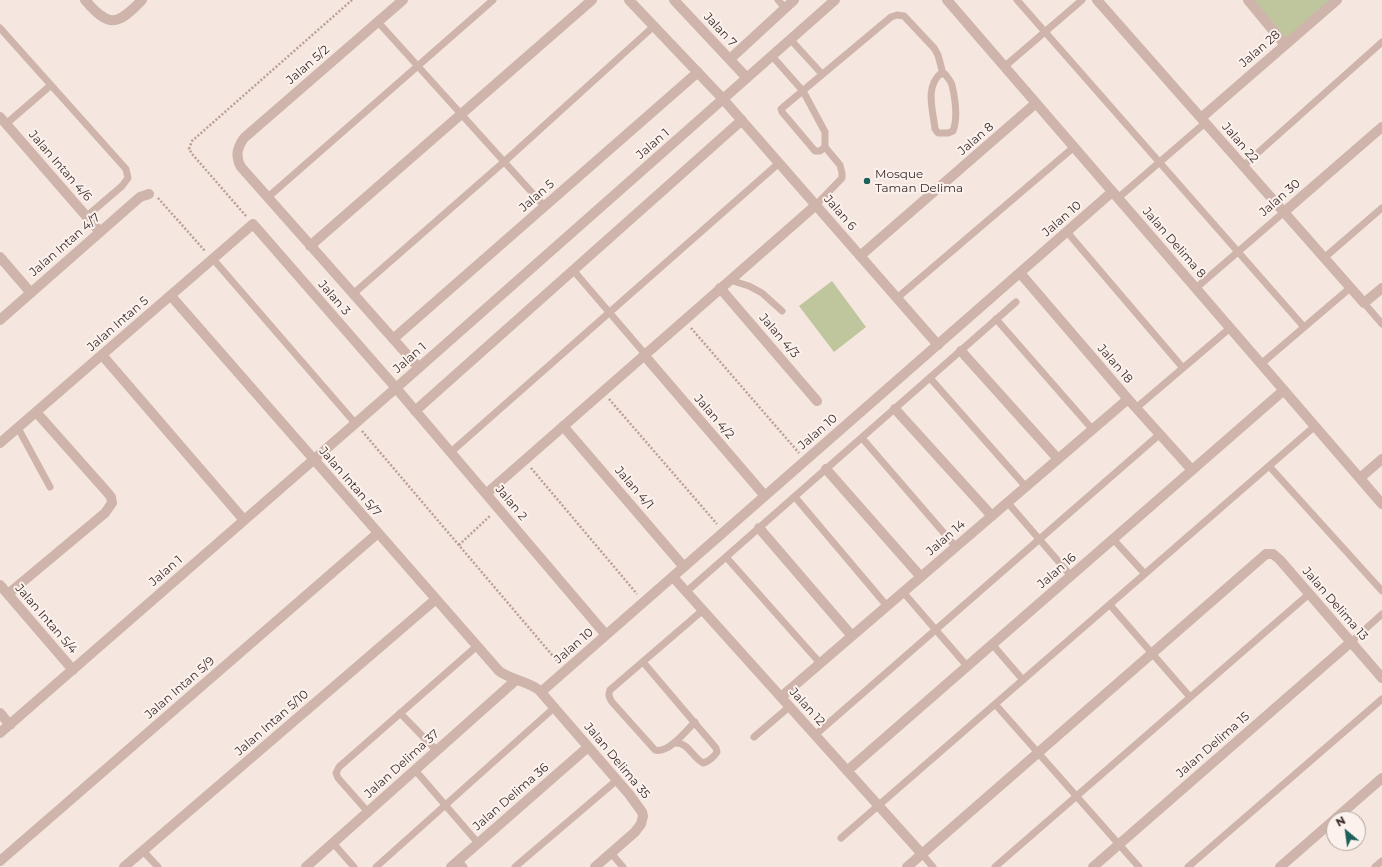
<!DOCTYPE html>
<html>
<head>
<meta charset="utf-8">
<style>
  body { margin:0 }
  #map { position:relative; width:1382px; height:867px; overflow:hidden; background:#f5e7df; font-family:Montserrat,sans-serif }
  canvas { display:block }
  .north { position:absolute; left:1326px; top:811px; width:40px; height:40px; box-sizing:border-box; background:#fcf2ed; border:1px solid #afa39f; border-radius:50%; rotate:331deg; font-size:11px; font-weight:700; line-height:16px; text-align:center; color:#3b2c2a }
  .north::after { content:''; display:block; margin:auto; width:14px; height:18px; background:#1c6159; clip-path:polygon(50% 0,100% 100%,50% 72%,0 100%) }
</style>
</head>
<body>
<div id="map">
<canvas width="1382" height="867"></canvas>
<div class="north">N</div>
</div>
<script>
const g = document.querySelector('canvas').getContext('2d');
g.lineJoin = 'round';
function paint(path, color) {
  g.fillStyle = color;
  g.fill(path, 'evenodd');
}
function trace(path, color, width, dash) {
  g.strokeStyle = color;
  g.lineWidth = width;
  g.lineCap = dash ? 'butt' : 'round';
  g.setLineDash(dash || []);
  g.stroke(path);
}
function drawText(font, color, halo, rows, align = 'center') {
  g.font = font + ' Montserrat,sans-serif';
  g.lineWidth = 4;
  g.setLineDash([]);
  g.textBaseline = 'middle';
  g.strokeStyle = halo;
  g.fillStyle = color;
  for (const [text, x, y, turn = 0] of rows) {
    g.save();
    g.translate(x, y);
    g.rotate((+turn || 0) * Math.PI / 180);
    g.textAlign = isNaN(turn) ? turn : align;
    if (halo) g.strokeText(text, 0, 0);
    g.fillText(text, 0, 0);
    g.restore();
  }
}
paint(new Path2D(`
  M1250,0H1330L1284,41Z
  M832,281L866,327L834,352L799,306Z`), '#bfc69e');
trace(new Path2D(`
  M158,198L205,251
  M246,216L193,155L189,149L192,141L352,0
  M691,328L799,453
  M609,399L717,524
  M362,431L558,662
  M531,468L637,594
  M459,545L491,515`), '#bb9e94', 2.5, [2, 2]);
trace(new Path2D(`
  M778,0L785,8
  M1017,0L1304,327
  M378,22L545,207
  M0,28L126,169L128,178L122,186L87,216
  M790,39L822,74
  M772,56L803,91L825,132V147L840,165L842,173V178L816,205
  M1004,67L1082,0
  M940,74H945C947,77 951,81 952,85C955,98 958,118 953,131L948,133H938L935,129C933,110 925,88 940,74Z
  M6,124L51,85
  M825,147L820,151H815L782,112L781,109L891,17L897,15L904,16L934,48L938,55L943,74
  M1243,166L1382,42
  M267,198L493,0
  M1118,198L1205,123
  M1067,232L1183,368
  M1324,258L1382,208
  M213,259L355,423
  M573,270L645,354
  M730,280L749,286L762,293L782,311
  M1196,288L1284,212
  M353,294L505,161L654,26
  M897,298L1074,147
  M1364,303L1382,324
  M996,319L1093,430
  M1261,364L1350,288
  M930,378L1026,487
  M1136,408L1230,328
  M18,428L50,487
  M862,438L956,547
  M451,452L779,163
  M1269,466L1382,591
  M795,497L887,606
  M1008,503L1071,576
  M1113,539L1145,574
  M726,557L820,663
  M686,592L1016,302
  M903,592L967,666
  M1110,605L1190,697
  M1351,642L1382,614
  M992,644L1023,680
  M643,662L716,748L717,752C714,757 708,762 703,763C692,757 688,742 675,743
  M995,704L1139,867
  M400,713L437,751
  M695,722C686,731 668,754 655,750L612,702C609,697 608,695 610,690L703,610
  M815,735L1160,434
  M754,737L789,707
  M415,770L478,843
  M368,812L338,778L336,773L339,767L477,646
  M841,838L1315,426
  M333,843L354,867
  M143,851L158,867
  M611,853L623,867
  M922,854L933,867
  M459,861L464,867
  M376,867L555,707
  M515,867L617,780
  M995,867L1309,594
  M1188,867L1382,699
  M1375,867L1382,861`), '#ceb4aa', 7);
trace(new Path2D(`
  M85,0C109,28 117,26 142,0
  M403,0L244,138C237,148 235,156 241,167L419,368
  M629,0L723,99L938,345
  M674,0L747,78
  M947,0L1382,504
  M1097,0L1364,303L1382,288
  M1248,0L1285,45
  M730,59L794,0
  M0,117L100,232
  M1201,118L1337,0
  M1284,212L1382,127
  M310,246L592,0
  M860,256L1036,103
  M0,257L31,293
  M1020,273L1128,399L1192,470
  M720,288L817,401
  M171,296L499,671C511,680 527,681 539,690L629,794L642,812L643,816L641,824L635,832L595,867
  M0,320L140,197L149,194
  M393,339L698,72
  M961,351L1058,459
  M102,355L244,520
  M644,355L765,496
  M895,409L992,516
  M415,411L742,120
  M563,426L684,567
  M0,443L253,224L396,388L606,635
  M826,469L921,577
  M1360,478L1382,459
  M486,494L816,205
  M759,528L852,636
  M673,577L922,854
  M0,585L73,670
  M8,594L105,513L112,503L111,497L107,492L36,412
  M541,692L1112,192
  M781,697L1128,399
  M0,713L10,725
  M0,733L396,388L835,0
  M847,771L1284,390
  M1335,819L1382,778
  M0,861L378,533
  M124,867L436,599
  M306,867L516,680
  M451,867L588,747
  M907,867L1266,554H1273L1280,560L1382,678
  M1093,867L1351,642
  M1280,867L1334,820`), '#ceb4aa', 10);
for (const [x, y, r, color] of [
  [867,181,4,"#1c6159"]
]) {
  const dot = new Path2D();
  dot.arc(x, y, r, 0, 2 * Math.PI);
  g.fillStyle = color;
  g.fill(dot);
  trace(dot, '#fcf2ed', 1.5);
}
drawText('12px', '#3b2c2a', '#fcf2ed', [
  ["Jalan 7",720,30,47],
  ["Jalan 28",1260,49,-41],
  ["Jalan 5/2",308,65,-41],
  ["Jalan 8",976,139,-41],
  ["Jalan 22",1240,143,49],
  ["Jalan 1",653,144,-41],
  ["Jalan Intan 4/6",60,166,49],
  ["Jalan 5",537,196,-41],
  ["Jalan 30",1280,198,-41],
  ["Jalan 6",840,213,49],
  ["Jalan 10",1062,219,-41],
  ["Jalan Delima 8",1174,243,49],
  ["Jalan Intan 4/7",65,245,-41],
  ["Jalan 3",334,298,49],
  ["Jalan Intan 5",118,324,-41],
  ["Jalan 4/3",779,336,49],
  ["Jalan 1",410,358,-41],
  ["Jalan 18",1115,364,49],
  ["Jalan 4/2",714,417,49],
  ["Jalan 10",818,432,-41],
  ["Jalan Intan 5/7",350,482,49],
  ["Jalan 4/1",634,488,49],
  ["Jalan 2",511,503,50],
  ["Jalan 14",946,538,-41],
  ["Jalan 1",166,571,-41],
  ["Jalan 16",1057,571,-41],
  ["Jalan Delima 13",1335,604,49],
  ["Jalan Intan 5/4",46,619,49],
  ["Jalan 10",574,646,-41],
  ["Jalan Intan 5/9",180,688,-41],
  ["Jalan 12",807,707,48],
  ["Jalan Intan 5/10",272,723,-41],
  ["Jalan Delima 15",1213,745,-41],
  ["Jalan Delima 35",617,761,50],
  ["Jalan Delima 37",402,764,-42],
  ["Jalan Delima 36",511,797,-41]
]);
drawText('12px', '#3b2c2a', '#fcf2ed', [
  ["Mosque",875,174],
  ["Taman Delima",875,188]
], 'left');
</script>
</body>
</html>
